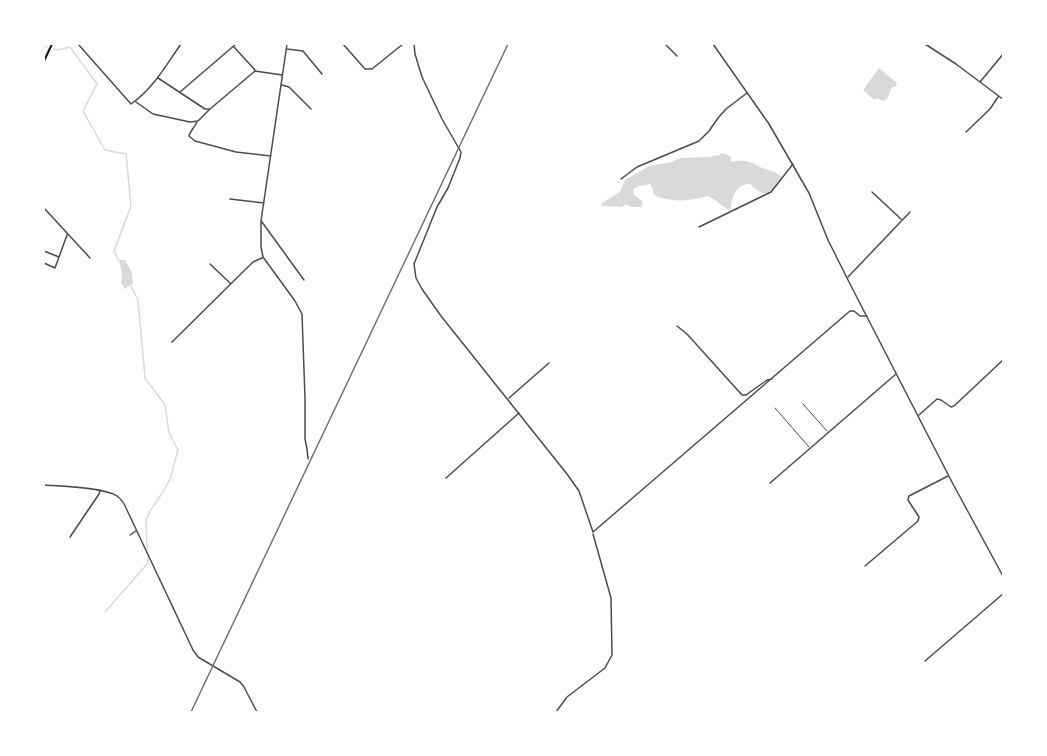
<!DOCTYPE html>
<html>
<head>
<meta charset="utf-8">
<style>
  body { margin:0 }
  #map { position:relative; width:1047px; height:756px; overflow:hidden; background:#fff; font-family:Roboto,sans-serif }
  canvas { display:block }
  .frame { position:absolute; inset:0; border:45px solid #fff; pointer-events:none }
</style>
</head>
<body>
<div id="map">
<canvas width="1047" height="756"></canvas>
<div class="frame"></div>
</div>
<script>
const g = document.querySelector('canvas').getContext('2d');
g.lineJoin = 'round';
function paint(path, color) {
  g.fillStyle = color;
  g.fill(path, 'evenodd');
}
function trace(path, color, width, dash) {
  g.strokeStyle = color;
  g.lineWidth = width;
  g.lineCap = dash ? 'butt' : 'round';
  g.setLineDash(dash || []);
  g.stroke(path);
}
paint(new Path2D(`
  M879,68L897,83L895,87H892L887,99L883,101L877,98L874,100L863,90Z
  M721,153L726,154L731,157V162C743,159 750,161 760,167C768,171 774,170 782,177C769,194 767,200 750,184C738,183 731,197 731,208L728,210L715,200L708,196C690,201 672,203 654,195L652,187L650,184L639,186L633,189L634,195L642,201L643,203L641,207H631L626,204L622,207L602,206V203L620,192L625,180L649,166L672,162L680,158L709,157L719,155Z
  M119,260H125L132,273L133,283L125,289L121,283L122,272Z`), '#d9d9d9');
trace(new Path2D(`
  M44,47H47
  M54,49L58,50L70,47L97,84L83,111L105,150L126,154L131,206L114,251L119,261
  M130,284L138,300L145,378L165,405L169,433L178,450L170,479L163,492L150,511L146,520L147,549
  M105,612L148,563V557`), '#d9d9d9', 1.5);
trace(new Path2D(`
  M803,404L827,431
  M775,408L809,447`), '#4c4c4c', 1);
trace(new Path2D(`
  M78,44L131,104C153,89 166,65 181,44
  M287,44L261,221V247L263,257L295,301L302,314L305,398V439L307,449L308,459
  M343,44L365,69H372L403,44
  M414,44L415,54L422,77L442,119L461,152L460,158L448,188L437,207L414,264L416,278L422,289L441,316L567,474L579,491L593,532L850,311H854L860,316H867
  M665,44L677,56
  M925,44L956,64L1004,100
  M234,47L255,70
  M287,49L303,51L322,74
  M158,78L205,109H210L255,71L282,75
  M980,82L1004,53
  M282,85L289,87L311,109
  M180,92L236,44
  M136,102L153,114L190,122L198,121L209,110
  M197,121C196,127 190,130 189,136L195,141L236,152L271,156
  M966,132L990,109L998,97
  M621,179L637,167L699,141L709,131L718,118L726,109L747,93
  M872,192L901,219
  M230,199L264,203
  M44,208L90,258
  M262,222L304,280
  M699,227L771,192L793,164
  M44,251L59,257
  M44,263L55,268L67,235
  M210,264L230,283
  M848,277L910,212
  M677,326L687,334L742,395H746L767,380L772,379
  M172,342L253,262L262,258
  M509,398L549,363
  M919,415L937,399L941,400L951,407L954,406L1004,359
  M446,478L519,413
  M770,483L896,374
  M44,485C60,486 104,487 117,496C121,499 124,503 126,508L193,650L198,657L240,682L244,687L257,712
  M130,535L136,531
  M70,537L99,494L100,490
  M865,566L918,521L919,517L908,500L909,496L948,476
  M925,661L1004,593
  M556,712L567,697L605,668L612,655L611,598L593,534`), '#4c4c4c', 1.5);
trace(new Path2D(`
  M713,44L769,124L809,193L828,240L849,282L953,484L1004,578`), '#4c4c4c', 1.5);
trace(new Path2D(`
  M44,61L52,44`), '#111', 2);
trace(new Path2D(`
  M191,712L508,44`), '#707070', 1.5);
</script>
</body>
</html>
